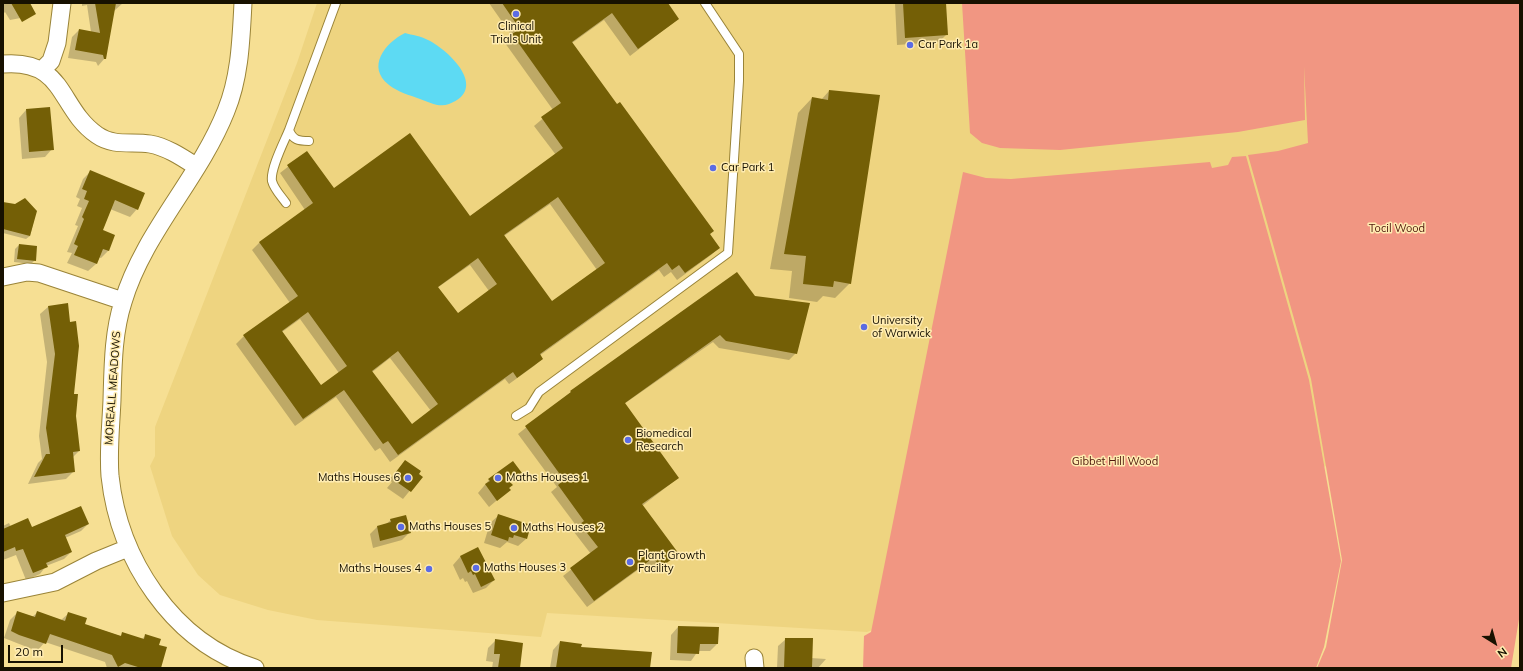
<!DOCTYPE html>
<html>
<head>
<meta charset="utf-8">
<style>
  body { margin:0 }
  #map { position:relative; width:1523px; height:671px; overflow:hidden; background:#f6df93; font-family:Mulish,sans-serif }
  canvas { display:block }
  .frame { position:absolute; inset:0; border:4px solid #171100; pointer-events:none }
  .north { position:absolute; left:1475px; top:623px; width:40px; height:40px; -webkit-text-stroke:3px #ffecb1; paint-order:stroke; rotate:143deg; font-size:11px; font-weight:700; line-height:16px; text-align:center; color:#171100 }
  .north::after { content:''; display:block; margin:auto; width:14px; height:18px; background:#171100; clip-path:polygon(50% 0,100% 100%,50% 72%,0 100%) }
  .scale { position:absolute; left:8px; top:645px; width:55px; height:18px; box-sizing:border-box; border:2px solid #171100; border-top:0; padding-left:5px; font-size:12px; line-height:14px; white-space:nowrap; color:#171100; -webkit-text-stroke:3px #ffecb1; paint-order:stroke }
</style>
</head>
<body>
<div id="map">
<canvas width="1523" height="671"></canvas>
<div class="frame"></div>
<div class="north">N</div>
<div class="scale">20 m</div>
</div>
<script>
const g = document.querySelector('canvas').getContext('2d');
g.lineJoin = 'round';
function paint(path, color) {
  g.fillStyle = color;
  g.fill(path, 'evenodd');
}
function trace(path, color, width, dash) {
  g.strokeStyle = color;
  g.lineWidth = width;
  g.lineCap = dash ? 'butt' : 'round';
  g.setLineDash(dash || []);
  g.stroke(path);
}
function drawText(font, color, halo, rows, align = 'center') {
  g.font = font + ' Mulish,sans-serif';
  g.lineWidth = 3;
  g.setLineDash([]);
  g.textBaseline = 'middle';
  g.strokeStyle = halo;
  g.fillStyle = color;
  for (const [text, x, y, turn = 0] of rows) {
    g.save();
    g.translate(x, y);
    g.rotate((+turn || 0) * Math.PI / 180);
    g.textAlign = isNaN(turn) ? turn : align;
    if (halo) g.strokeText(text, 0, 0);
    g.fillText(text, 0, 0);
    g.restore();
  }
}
paint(new Path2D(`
  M317,3H1520V396L867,632L547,613L541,637L317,620L268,610L220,595L198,575L172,536L150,466L155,456V427L297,63Z`), '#eed480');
paint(new Path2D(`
  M962,3H1520V613L1511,668H1317L1326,647L1342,560L1311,379L1248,155L1278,151L1308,143L1304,66L1305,120L1238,132L1060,150L1000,148L982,143L970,133Z
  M1246,156L1309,380L1341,561L1324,647L1316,668H863L864,636L871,632L963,172L986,178L1011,179L1210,162L1212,168L1228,165L1232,157Z`), '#f19682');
paint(new Path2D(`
  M405,33C412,35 421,36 428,40C450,51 489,89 449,104C439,108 429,102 420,99C409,95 398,92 389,85C366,67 385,43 405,33Z`), '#5ddaf3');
paint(new Path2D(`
  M3,3H29L26,17L10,20L5,12L3,14Z
  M82,3H123L114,11L105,58L98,66L96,62L68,58L72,37L79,30L91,32L87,5L82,6Z
  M489,3H667L678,19L630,56L604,20L572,43L719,248L711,255L677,280L671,272L664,277L659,270L539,356L542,359L534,366L509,384L505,379L390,462L380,448L375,451L336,397L295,426L236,344L244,336L290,303L252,250L259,243L305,210L280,173L307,152L333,190L469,217L556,155L534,126L553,110L505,43L512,36ZM550,204L597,270L551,303L504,236ZM470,265L489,291L458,314L437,288ZM300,319L339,373L321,386L282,332ZM390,358L431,411L412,426L371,373Z
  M895,3H945L947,34L939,42L897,45Z
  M829,91L850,283L835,298L823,296L817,302L789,298L792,271L770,269L798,113L812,98L821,100Z
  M26,110L52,149L45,157L22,159L19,118Z
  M90,172L137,209L130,217L110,209L101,231L114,236L108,251L101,258L98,257L96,264L88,271L67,263L72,253L67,252L78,226L75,225L82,208L77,206L80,199L76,197L83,179Z
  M3,203L36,212L30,236L26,239L3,233Z
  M19,245L35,260L31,264L14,262L15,249Z
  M737,274L796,353L789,360L719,348L713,342L624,404L678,478L642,506L677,554L653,573L646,564L587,607L563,576L591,554L574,532L578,528L551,492L557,487L518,434L571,392Z
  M67,304L73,394L79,451L72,458L74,471L66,479L28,484L38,463L42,459L39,436L47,362L40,314L48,307Z
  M405,461L421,477L403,499L387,488L392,482L389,480Z
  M520,473L510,483L509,490L489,507L478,493L489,480Z
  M498,516L526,539L518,546L507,542L500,548L484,543L490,523Z
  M391,520L410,532L402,540L373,548L370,534L377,527L386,524Z
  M9,523L11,527L31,528L88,524L81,531L65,538L71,552L64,559L46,566L40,574L26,580L16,555L3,560V526Z
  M478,549L494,580L486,588L473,593L467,581L465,582L463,578L460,580L453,565L460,557Z
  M18,612L32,617L38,612L61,620L69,613L83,624L120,636L123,634L142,639L146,635L160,668H107L105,662L45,642L37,651L4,638L10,620Z
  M678,627L717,644L710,651H698L691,661L670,660L671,635Z
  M786,639L811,658L826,659L818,668H777L778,646Z
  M496,640L519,668H492L493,662L486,661L488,648Z
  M560,642L580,648L649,668H550L553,650Z`), '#0003');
paint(new Path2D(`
  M11,3H30L36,14L22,22Z
  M95,3H116L106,59H104L103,55L75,50L79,29L100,33Z
  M502,3H668L679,19L638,49L612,13L572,42L617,104L620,102L714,231L710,234L720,248L685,273L679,265L672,270L667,263L540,354L543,359L517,378L513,372L398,455L388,441L383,444L344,390L303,419L243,335L298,296L259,242L313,203L287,165L307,151L334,188L410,133L470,216L563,148L541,117L561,103L512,34L520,29ZM558,197L605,263L552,301L504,235ZM478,258L497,284L458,313L438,287ZM308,312L347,366L321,385L282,331ZM398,351L438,404L412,424L372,371Z
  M903,3H946L948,35L905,38Z
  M829,90L880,95L851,284L834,281L833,287L803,284L806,256L784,254L812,97L828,100Z
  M50,107L54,150L29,152L26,109Z
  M90,170L145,193L138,210L115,200L103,230L115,235L109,251L103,249L97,264L74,255L78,246L74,244L84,219L82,217L89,201L84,199L87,191L82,189Z
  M25,198L37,211L30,236L3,229V202L15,204Z
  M19,244L37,246L36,261L17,259Z
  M737,272L755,296L810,303L797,354L726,341L720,335L625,403L679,478L642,504L679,554L661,567L653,558L594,601L570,568L598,547L580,524L584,521L558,485L564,480L525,426L571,392L570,391Z
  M68,303L70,322L76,321L79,346L74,394H78L76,416L80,451L73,452L75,472L34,477L46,454H50L46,428L55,354L48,306Z
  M405,460L421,471L419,474L423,477L411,492L394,480L399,474L396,472Z
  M513,461L522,473L510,482L513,485L509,488L511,490L497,501L485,484L490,481L488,479Z
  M81,506L89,524L65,535L72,552L46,563L48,567L33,573L23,549L16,551L15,547L3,552V529L28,518L32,527Z
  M498,514L531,525L527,539L514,535L513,538L509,537L508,541L491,535Z
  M406,515L411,533L380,541L377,526L391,522L390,519Z
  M478,547L495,580L481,587L475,574L473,575L471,571L468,573L460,556Z
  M17,611L35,617L37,611L65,621L68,612L87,618L85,624L121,636L122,632L144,639L145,634L161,639L159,645L167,647L161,668H141L125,663L118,667L112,655L50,634L46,644L19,635L11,631Z
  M678,626L719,627L718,644H700L699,654L677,653Z
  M785,638H813L812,668H784Z
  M495,639L523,643L520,668H498L500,654H494Z
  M560,641L582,644L581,647L652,652L650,668H556Z`), '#745f06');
const lane = new Path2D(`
  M309,141C298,141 293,140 289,130L336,3
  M286,203C281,196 274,189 272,181C270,169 284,142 289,130
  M516,416L529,408L539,392L728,253L739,81V54L705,3`);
const street = new Path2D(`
  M243,3C241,40 240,77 226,111C199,179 144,232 123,302C113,333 113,367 112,400C111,425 108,450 110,476C119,559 172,642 255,668
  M3,64C66,59 58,108 97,135C114,147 132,141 150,144C167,147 183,158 197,167
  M42,70L51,61L57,43L62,3
  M3,277L27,272L39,273L123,301
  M3,593L55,582L96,561L128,548
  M754,658L755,668`);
trace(lane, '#9a8438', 10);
trace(street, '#9a8438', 19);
trace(lane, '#fff', 8);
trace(street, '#fff', 17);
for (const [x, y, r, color] of [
  [516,14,4,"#5b6ce3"],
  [910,45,4,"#5b6ce3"],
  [713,168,4,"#5b6ce3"],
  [864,327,4,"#5b6ce3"],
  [628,440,4,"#5b6ce3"],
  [408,478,4,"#5b6ce3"],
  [498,478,4,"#5b6ce3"],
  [401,527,4,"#5b6ce3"],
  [514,528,4,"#5b6ce3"],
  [630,562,4,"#5b6ce3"],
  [476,568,4,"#5b6ce3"],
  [429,569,4,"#5b6ce3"]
]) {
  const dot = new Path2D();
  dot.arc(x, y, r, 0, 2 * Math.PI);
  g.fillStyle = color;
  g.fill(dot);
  trace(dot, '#ffecb1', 1.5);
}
drawText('11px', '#171100', '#ffecb1', [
  ["Clinical",516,27,"center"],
  ["Trials Unit",516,40,"center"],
  ["Car Park 1a",918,45],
  ["Car Park 1",721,168],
  ["University",872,321],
  ["of Warwick",872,334],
  ["Biomedical",636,434],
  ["Research",636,447],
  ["Maths Houses 6",400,478,"right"],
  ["Maths Houses 1",506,478],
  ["Maths Houses 5",409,527],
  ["Maths Houses 2",522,528],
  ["Plant Growth",638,556],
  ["Facility",638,569],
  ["Maths Houses 3",484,568],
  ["Maths Houses 4",421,569,"right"]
], 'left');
drawText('11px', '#4e160b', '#ffecb1', [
  ["Tocil Wood",1397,229],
  ["Gibbet Hill Wood",1115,462]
]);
drawText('11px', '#171100', '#ffecb1', [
  ["MOREALL MEADOWS",113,388,-86]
]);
</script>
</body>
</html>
